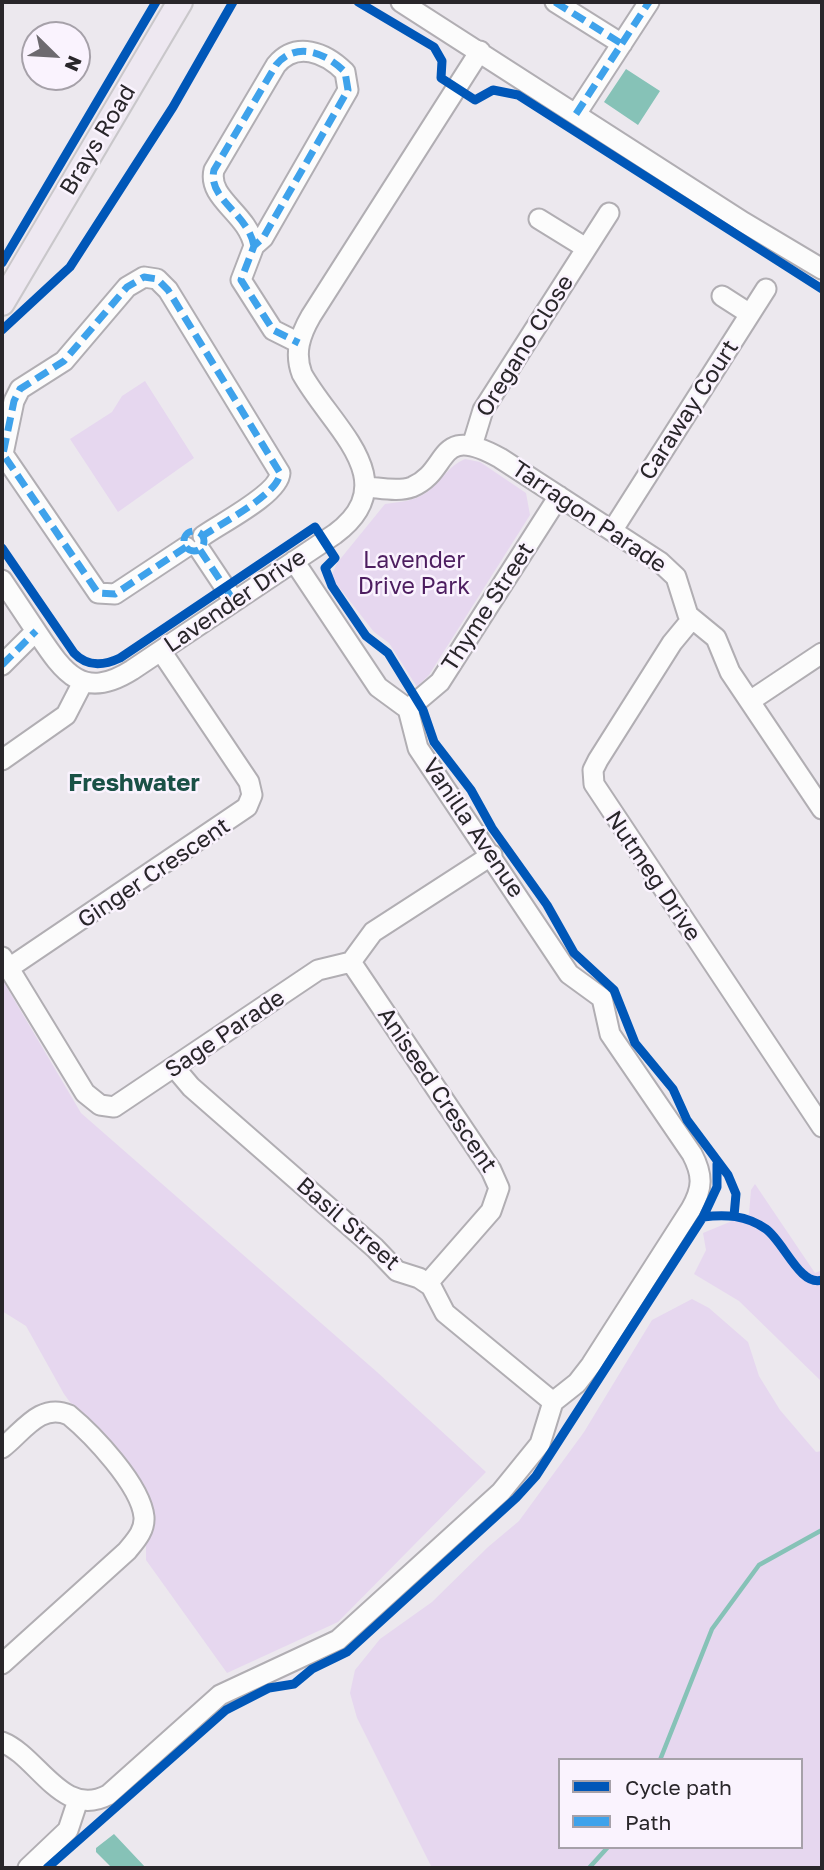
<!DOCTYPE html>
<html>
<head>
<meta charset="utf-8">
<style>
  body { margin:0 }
  #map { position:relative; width:824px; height:1870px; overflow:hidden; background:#ece8ee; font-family:"Golos Text",sans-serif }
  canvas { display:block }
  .frame { position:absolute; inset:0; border:4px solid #29262a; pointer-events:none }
  .legend { position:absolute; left:558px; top:1758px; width:245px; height:91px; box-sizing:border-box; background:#faf3fe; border:2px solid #a6a1a9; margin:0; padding:9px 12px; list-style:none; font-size:21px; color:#29262a }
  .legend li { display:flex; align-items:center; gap:14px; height:35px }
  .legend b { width:35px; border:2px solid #a6a1a9 }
  .north { position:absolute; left:21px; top:21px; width:70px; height:70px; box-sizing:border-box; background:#faf3fe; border:2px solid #a6a1a9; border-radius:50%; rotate:114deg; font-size:19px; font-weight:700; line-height:28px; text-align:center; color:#29262a }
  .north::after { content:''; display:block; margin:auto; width:24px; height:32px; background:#6d6a6f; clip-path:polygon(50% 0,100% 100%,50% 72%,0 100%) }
</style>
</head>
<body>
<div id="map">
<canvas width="824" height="1870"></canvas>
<div class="frame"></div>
<ul class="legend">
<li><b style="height:9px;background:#0057b8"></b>Cycle path</li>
<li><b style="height:9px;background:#3ea2eb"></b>Path</li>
</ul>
<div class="north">N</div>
</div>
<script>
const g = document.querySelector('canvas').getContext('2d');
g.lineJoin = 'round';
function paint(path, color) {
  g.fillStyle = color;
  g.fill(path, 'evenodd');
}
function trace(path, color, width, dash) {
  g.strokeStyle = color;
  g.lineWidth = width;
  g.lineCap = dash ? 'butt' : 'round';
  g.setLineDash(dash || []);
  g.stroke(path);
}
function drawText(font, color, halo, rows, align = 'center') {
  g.font = font + ' "Golos Text",sans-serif';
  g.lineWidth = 5;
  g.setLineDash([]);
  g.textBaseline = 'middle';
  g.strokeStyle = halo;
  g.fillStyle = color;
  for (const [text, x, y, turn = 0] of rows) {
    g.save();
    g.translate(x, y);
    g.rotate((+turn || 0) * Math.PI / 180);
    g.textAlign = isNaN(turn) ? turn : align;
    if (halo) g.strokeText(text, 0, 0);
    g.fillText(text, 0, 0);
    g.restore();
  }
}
paint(new Path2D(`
  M145,381L194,458L118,512L70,439L112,412L122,396Z
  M465,459L480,462L526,493L530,515L429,675L417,687L389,643L374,632L331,577L337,563L385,504C400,502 415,501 427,492C442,481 448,466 465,459Z
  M2,979L81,1113L377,1372L486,1472L338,1622L227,1673L146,1560V1504L64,1394L26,1326L2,1311Z
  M755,1184L815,1273L822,1270V1382L739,1301L694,1274L706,1250L703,1233L749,1214L751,1190Z
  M692,1299L709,1308L748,1342L759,1376L780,1410L816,1452L822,1451V1868H432L357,1718L350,1693L355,1670L380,1639L432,1602L488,1547L519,1521L584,1432L652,1320ZM560,1760H801V1847H560Z`), '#e6d7ef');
paint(new Path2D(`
  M626,69L660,91L638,125L604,102Z
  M114,1834L146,1868H112L96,1852V1848Z`), '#86c2b7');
trace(new Path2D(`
  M660,1760L712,1629L759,1565L822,1530
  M589,1868L608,1847`), '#86c2b7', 4.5);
const minor = new Path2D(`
  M401,2L743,222L822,269
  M555,2L622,44
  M576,114L649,2
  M539,219L586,248
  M254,246C248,213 207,199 214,170L276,65C296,41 325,52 345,72L348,90L263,238L254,246L241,280L273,330L299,343
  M722,296L750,314
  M472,446L483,410L609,213
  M367,487C381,488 399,492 412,487C451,471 435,422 500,458L660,562L676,577L688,615L716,638L730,672L822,809
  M612,531L766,289
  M186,547L115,594L98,593L3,454L14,401L20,389L64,361L127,287L144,277L157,279L168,290L280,473C279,494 221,523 203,536
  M200,550L234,601
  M2,580C14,598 26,616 38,634C64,673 83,701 132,670L335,534C406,481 332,428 302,374C294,353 300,335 311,316L480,51
  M691,620L672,643L598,760L593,770L594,784L822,1127
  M2,665L36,631
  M750,701L822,653
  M408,709L440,682L559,496
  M2,760L66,715L83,682
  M2,957L85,1093L100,1105L114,1107L318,970L351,962L373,932L492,855
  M351,962L491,1170L499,1188L491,1211L428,1283
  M9,968L247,807L252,795L249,782L161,651
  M175,1068L191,1087L375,1248L397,1271L419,1278L431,1286L445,1313L553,1402
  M2,1448C22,1433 40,1402 69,1415C92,1434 141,1485 144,1517C145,1531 135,1541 127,1551L2,1664
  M2,1742C38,1756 62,1819 108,1795L220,1695L338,1640L501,1492L540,1444L553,1402L577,1383L591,1365L691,1209C703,1188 703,1175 692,1154L610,1034L602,998L569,974L418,748L408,709L378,687L294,561
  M28,1868L68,1830L78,1800`);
const major = new Path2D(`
  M2,303L180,2`);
trace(minor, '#b1aeb3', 23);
trace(major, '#c9c7ca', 28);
trace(minor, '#fcfcfc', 19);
trace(major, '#eee8f1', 24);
trace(new Path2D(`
  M555,2L622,44
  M576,114L649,2
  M254,246C248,213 207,199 214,170L276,65C296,41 325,52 345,72L348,90L263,238L254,246L241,280L273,330L299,343
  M184 541a10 10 0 1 1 20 0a10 10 0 1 1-20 0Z
  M186,547L115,594L98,593L3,454L14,401L20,389L64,361L127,287L144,277L157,279L168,290L280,473C279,494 221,523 203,536
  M200,550L234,601
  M2,665L36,631`), '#3ea2eb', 7, [14, 7]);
trace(new Path2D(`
  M358,2L434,47L442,61L441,78L475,100L493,90L518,95L822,289
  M2,263L156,2
  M2,330L70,267L173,107L233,2
  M2,548L74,653C87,667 103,666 120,658L315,527L335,558L325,568L332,586L366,636L388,653L423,710L434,742L471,790L492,828L547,905L574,953L614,990L635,1043L673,1089L687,1120L728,1175L736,1194L734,1216
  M717,1164V1187L703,1217C725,1214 746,1215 766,1229C784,1242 800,1287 822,1280
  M47,1868L226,1710L269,1688L294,1684L312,1669L347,1652L516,1498L536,1476L703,1217`), '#0057b8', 9);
drawText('23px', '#29262a', '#faf3fe', [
  ["Brays Road",98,140,-59],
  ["Oregano Close",525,346,-58],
  ["Caraway Court",689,410,-57],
  ["Tarragon Parade",589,517,34],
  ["Lavender Drive",235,601,-34],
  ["Thyme Street",488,607,-57],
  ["Vanilla Avenue",473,828,56],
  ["Ginger Crescent",154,873,-34],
  ["Nutmeg Drive",653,876,56],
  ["Sage Parade",225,1034,-34],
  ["Aniseed Crescent",437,1090,56],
  ["Basil Street",348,1224,41]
]);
drawText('23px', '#4d1e60', '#faf3fe', [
  ["Lavender",414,561],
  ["Drive Park",414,587]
]);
drawText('bold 24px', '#1a5146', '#faf3fe', [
  ["Freshwater",134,783]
]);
</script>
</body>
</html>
